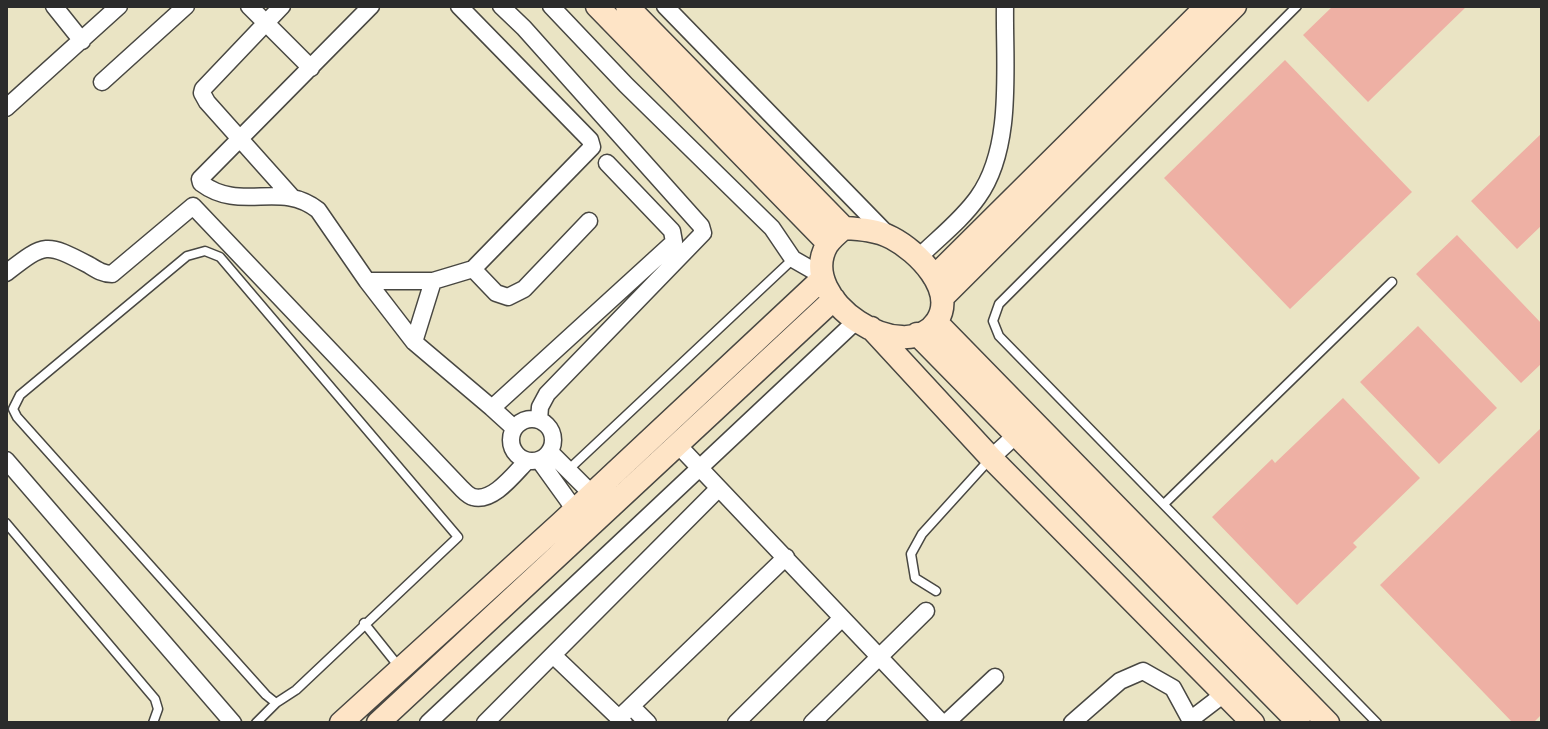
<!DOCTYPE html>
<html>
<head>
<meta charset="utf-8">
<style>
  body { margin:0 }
  #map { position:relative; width:1548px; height:729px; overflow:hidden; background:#eae4c4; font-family:"IM FELL English",serif }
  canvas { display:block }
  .frame { position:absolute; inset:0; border:8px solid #2b2b2b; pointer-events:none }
</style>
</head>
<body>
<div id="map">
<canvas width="1548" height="729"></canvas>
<div class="frame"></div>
</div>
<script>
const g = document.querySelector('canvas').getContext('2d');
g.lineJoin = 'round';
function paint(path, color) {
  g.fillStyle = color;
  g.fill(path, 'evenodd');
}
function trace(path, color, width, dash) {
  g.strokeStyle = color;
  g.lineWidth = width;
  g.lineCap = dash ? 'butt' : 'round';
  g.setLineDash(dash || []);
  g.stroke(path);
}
paint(new Path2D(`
  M1333,6H1467L1368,102L1303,35Z
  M1285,60L1412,192L1290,309L1164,178Z
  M1542,133V225L1517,249L1471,201Z
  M1457,235L1542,324V363L1521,383L1416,274Z
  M1418,326L1497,408L1439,464L1360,382Z
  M1343,398L1420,478L1353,543L1357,547L1297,605L1212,517L1272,459L1275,463Z
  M1542,427V714L1533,723H1513L1380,585Z`), '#eeb0a4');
const lane = new Path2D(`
  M1297,6L999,304L993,321L999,336L1377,723
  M205,251L220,257L458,537L296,690L276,703L266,695L17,417L13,409L20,395L187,256Z
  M567,471L793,259
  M1164,504L1392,282
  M6,523L155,699L158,709L153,723
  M936,591L915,578L911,554L922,534L990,459
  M364,623L400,668
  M256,723L276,703`);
const street = new Path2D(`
  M54,6L82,41
  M249,6L311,68
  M282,6L203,89L202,93L207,102L291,196
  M371,6L200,179L201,183C241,213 280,180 318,210L367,281L414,342L492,408
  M459,6L590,140L592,147L473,269
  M501,6L524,28L701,226L703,233L547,394L540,407L539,420
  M551,6L626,85L772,228L793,259L821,275
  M665,6L887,234
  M102,82L186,6
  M6,108L119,6
  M918,258C937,239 962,220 978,197C1014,147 1004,65 1005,6
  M6,273C45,243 45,242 89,265C97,270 103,274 112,274L193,206L462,489C465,492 469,496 473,497C493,503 515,473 527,461
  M367,281H433
  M414,342L433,281L473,269L496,293L508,297L524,289L589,221
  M511 440a21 21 0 1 1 42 0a21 21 0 1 1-42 0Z
  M514,428L492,408L674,242L672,231L607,163
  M677,444L942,723
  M550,452L592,494
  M991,458L1016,435
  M6,460L233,723
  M539,460L575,510
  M554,656L624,723
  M632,707L648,723
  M619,718L786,557
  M1190,720L1224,694
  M428,723L856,321
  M485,723L718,489
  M736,723L842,618
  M812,723L926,611
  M946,723L995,677
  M1072,723L1120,681L1143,671L1173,688L1192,723`);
const secondary = new Path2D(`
  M597,6L828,243
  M627,6L844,228
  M844,228C860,229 877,230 892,238C917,251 957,290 937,321C905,369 795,300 827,245C831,239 838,233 844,228Z
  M934,277L1207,6
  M943,297L1235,6
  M936,322L1328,723
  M871,328L991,458L1253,723
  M917,334L1299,723
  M341,723L561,523L823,278
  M378,723L834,299`);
trace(lane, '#484742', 11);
trace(street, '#484742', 19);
trace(secondary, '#484742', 25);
trace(lane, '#fff', 8);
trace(street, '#fff', 16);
trace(secondary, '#fee4c6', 22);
</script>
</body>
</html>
